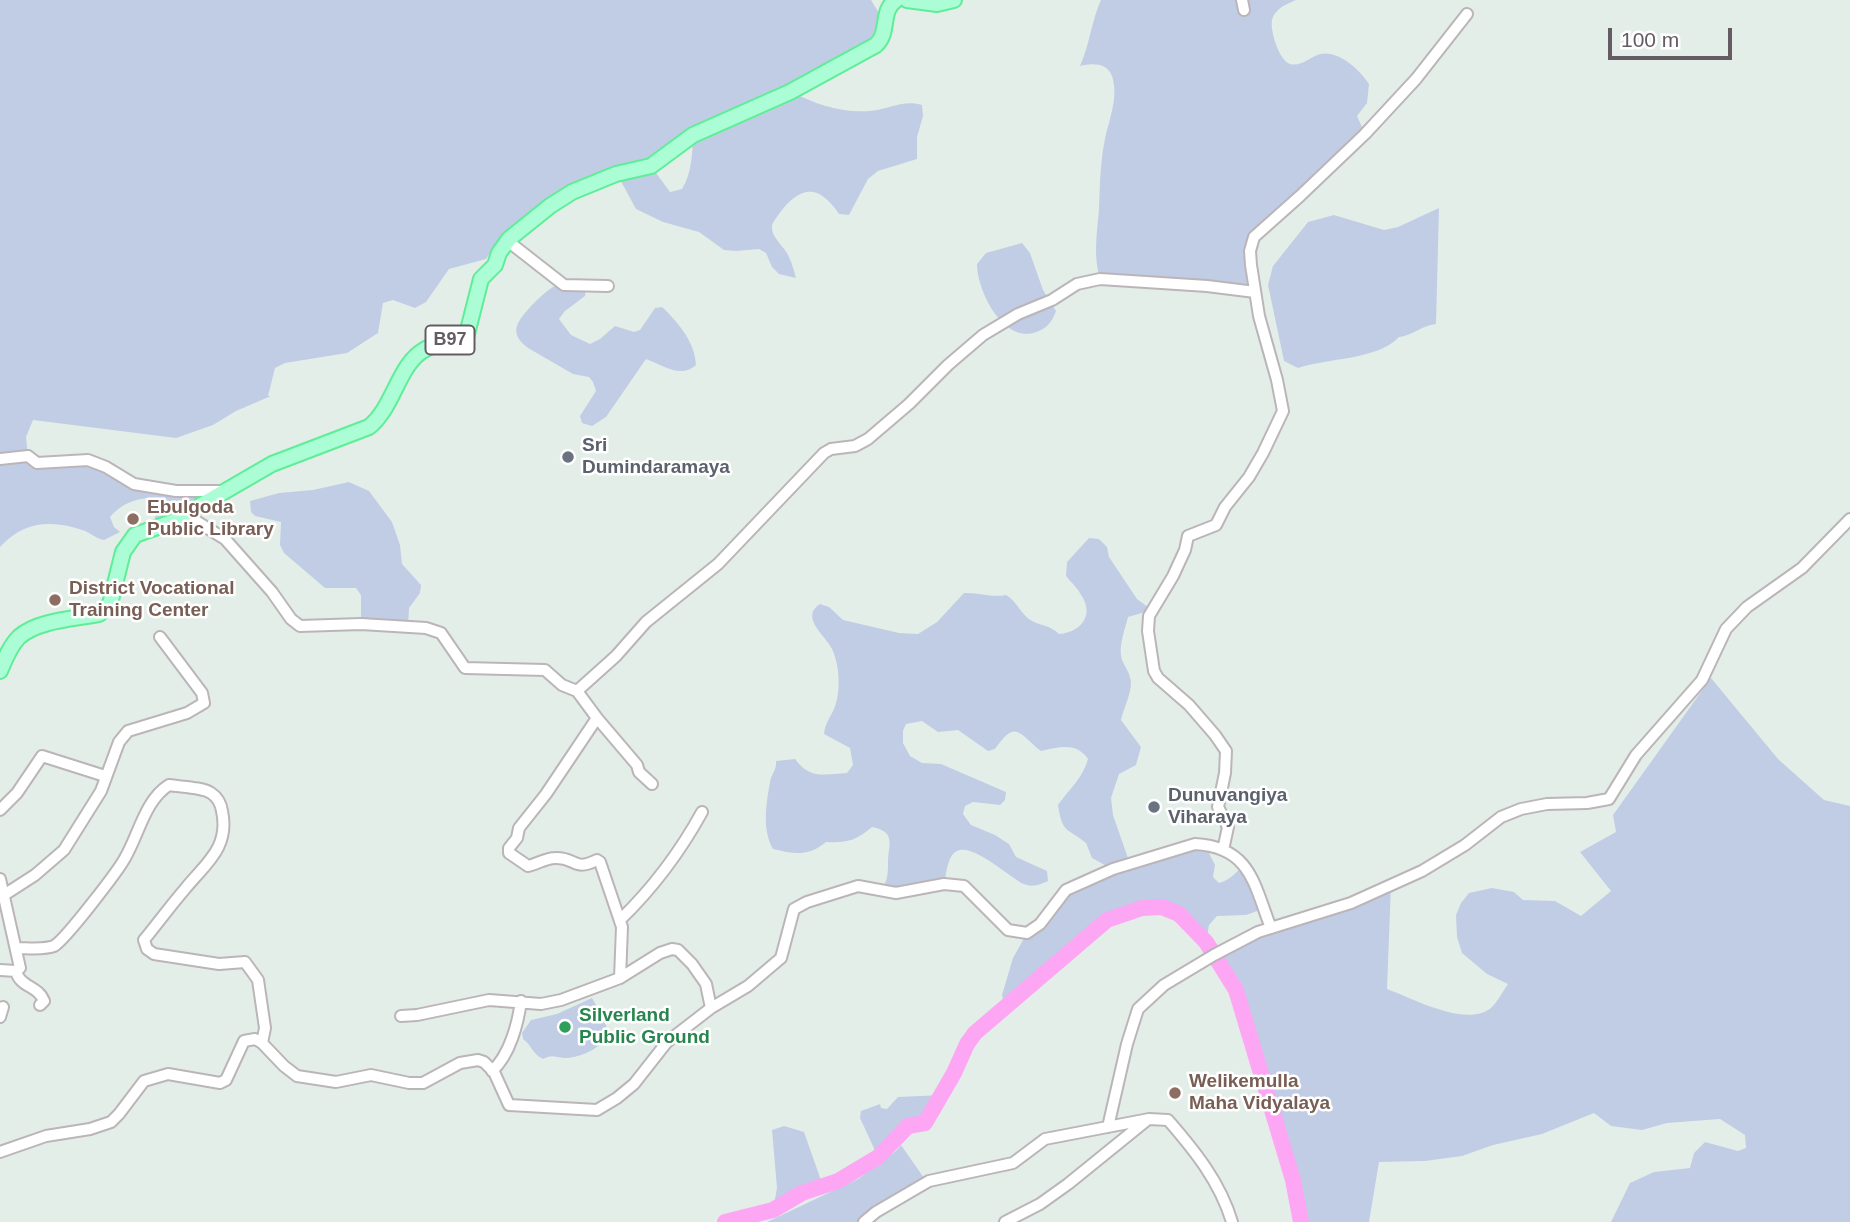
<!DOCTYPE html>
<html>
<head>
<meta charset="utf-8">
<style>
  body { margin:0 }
  #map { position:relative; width:1850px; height:1222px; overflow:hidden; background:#e4eee9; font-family:Helvetica,sans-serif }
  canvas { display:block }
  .scale { position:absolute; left:1608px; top:28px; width:124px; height:32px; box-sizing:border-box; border:4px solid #645c62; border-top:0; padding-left:9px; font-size:21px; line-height:24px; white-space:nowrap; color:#645c62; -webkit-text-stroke:5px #fff; paint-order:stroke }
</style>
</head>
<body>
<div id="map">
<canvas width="1850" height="1222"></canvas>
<div class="scale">100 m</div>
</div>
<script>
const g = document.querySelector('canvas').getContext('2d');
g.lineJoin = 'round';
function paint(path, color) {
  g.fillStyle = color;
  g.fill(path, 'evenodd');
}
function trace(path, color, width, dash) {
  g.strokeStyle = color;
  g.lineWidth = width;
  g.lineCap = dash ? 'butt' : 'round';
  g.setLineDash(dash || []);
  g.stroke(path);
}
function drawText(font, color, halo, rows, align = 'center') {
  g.font = font + ' Helvetica,sans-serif';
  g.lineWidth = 5;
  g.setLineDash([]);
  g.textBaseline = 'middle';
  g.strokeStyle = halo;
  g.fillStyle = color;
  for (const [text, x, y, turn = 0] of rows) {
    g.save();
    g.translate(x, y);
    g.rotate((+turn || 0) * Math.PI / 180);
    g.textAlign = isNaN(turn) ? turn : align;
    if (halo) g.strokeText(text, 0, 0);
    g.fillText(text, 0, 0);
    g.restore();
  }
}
paint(new Path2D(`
  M0,0H871L885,23V33L791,92C816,104 840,113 869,111C887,110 904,99 922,105L923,116L917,137V159L878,171L868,179L849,215L839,214C818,183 800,186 779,214C776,219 771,223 772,229C773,239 785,247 789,257C792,263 794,271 796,278L779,274L772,267L766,253L759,249L736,251L724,250L699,232L663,222L636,209L617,174L572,192L509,242H498L486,259L449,269L426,302L415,308L393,300L383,303L378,333L347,353L285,363L275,368L268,396H271L236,411L213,425L176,438L33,420L26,437L28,456L37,463L88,460L134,484L223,491L154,526L156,511L151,498C134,499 121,504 110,517L114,527L120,532L104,540C97,539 92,534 85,531C52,519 23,521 0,547ZM693,137C692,156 692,172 682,189L670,192L651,166Z
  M1101,0H1296C1287,4 1275,8 1272,20C1270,31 1279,60 1290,64C1301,67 1310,57 1320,54C1339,50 1360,70 1369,84L1367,103L1357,116L1365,134L1254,237L1255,292L1100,279C1093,255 1097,234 1099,209C1100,186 1100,162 1105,139C1109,119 1119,97 1112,76C1107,62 1091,63 1080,66C1090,44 1091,22 1101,0Z
  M1439,208L1436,324C1420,326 1412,336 1399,337C1378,360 1327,358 1298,368L1284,361L1268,285L1273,266L1308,222L1334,215L1384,230L1398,227Z
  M1022,243L1030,253L1043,290L1056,311C1052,323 1045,330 1033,333C1002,341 977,290 977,264L986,253Z
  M575,280L586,286L585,296L565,311L559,319L571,335L590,344L600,339L615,326L634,332L640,330L655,308L662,307C678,322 695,342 696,365C681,379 662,365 646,359L606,417L592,426L582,423L580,416L596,391L593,382L589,377L573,374L528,348C507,332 518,321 531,306C538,299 545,292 553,287C559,284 568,283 575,280Z
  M349,482L369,491L392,522L400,545L402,564L421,585L420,593L409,608L408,627L361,624V595L356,588H325L284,553L280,545L281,522L255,516L251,512L250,501L279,493L313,490Z
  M1089,538L1099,539L1107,547L1109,557L1137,599L1152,610L1128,617C1125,630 1117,649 1123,662C1126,669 1130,673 1131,682C1131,695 1124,707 1121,720L1141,747L1136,765L1119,774L1111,798L1113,815L1130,864L1205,845L1215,865L1213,877L1219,883C1232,880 1235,871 1246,865L1263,909L1246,915L1217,916L1209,925L1206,942C1193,929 1183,914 1165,908C1123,893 1067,955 1039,980C1028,990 1016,998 1005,1006L1002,995L1013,958L1027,933L1066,890L1112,869L1092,858L1086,843C1068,828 1062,834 1058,805C1069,789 1083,778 1088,759C1076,742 1060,747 1041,751C1019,734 1016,718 995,749L988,751L958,730L938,732L922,721L906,724L903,731V743L910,756L922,763L941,764L1006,792L1005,800L1000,805L973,802L965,806L963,814L971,825L995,835L1009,844L1016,857L1047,871L1048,881C1041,884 1035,887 1027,885C1012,882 964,831 951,857C947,864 946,875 944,884L882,891C887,879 888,877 888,863C888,845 897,832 872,827C856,841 846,843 826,842C808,857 794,854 773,849C762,830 766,804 770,782C771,774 777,770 776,761L795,759C810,780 825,774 847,773L853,765L850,748L824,734C825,723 830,718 834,709C841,693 840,666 832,649C826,636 799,617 820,604L829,607L843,620L899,633L918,634L937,622L964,593C980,592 991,598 1006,595C1017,601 1021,615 1032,621C1042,626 1050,625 1059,634C1077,633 1093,619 1084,600C1080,591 1072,583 1066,576L1067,562Z
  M1711,678L1778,759L1824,800L1850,806V1222H1611L1630,1183L1654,1172L1690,1168L1694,1153L1705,1142L1738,1151L1746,1148L1745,1135L1720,1119L1667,1123L1642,1130L1611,1126L1594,1113L1542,1134L1493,1145L1462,1156L1425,1161L1379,1162L1369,1222H1301L1293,1180L1236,990L1214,955L1391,885L1387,989C1412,998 1468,1029 1492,1007C1498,1001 1503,991 1508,984L1487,974L1462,953L1457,937L1456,915L1461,903L1469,893L1492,888L1514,892L1523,900L1555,901L1581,916L1611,891L1580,852L1616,832L1613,815Z
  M592,998C597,1007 605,1019 607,1029C610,1046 578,1059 564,1058C555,1057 552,1054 543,1059C532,1054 532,1045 523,1039L522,1033L531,1020L557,1014Z
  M943,1095L925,1123L908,1126L878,1157L860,1118L861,1111L880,1104L881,1108L887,1109L898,1097Z
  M784,1126L804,1132L823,1186L802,1193L773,1210L777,1188L772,1130Z
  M901,1145L924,1178L857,1222H767L858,1179L896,1151Z`), '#c1cde5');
trace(new Path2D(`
  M725,1222L773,1210L802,1193L838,1181L878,1157L908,1126L925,1123L954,1073L967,1044L975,1033L1107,920L1142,908L1162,907L1179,914L1206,942L1236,990L1293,1180L1301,1222`), '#fda6f3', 16);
const minor = new Path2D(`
  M1242,0L1244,10
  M509,242L564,285L608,286
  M0,459L28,456L37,463L88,460L106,467L134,484L176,491H223
  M173,522L196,521L225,539L272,592L291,619L300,626L361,624L426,628L441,633L465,668L545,670L562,685L577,691L597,718L637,765L639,772L652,784
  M577,691L616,656L646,622L718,564L824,453L831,449L855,446L868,439L909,404L948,365L983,335L1018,314L1052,300L1077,284L1100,279L1207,286L1255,292
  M597,718L546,794L519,828L517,838L509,848V853L528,866C537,864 546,858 555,858C576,857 573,872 597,860L600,862L622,927L620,978
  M0,810L17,793L42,756L105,776
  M1223,850L1228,827L1218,807L1225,773L1226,751L1215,735L1189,705L1158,678L1154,671L1148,631L1149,616L1173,576L1185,550L1188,536L1216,525L1225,507L1249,477L1263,453L1283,411L1277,380L1259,316L1251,265L1250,251L1254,237L1300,196L1365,134L1416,79L1467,14
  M0,879L20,968L16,971L0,970
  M4,895L35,875L64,850L101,791L119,742L128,731L187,713L204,703L202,693L160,637
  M620,920C653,888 680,852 702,812
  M17,948C27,948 45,950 54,946C65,940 118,871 125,858C139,834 145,800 169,785C181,787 202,787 211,793C217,797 221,804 222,811C230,848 205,864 185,889C171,905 158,923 144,940L147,949L154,954L219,964L245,962L258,980L265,1028L262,1043
  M16,971C20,988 38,985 44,1001L40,1005
  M401,1016L417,1015L489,1000L541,1004L561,1000L620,978L660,953L672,949L678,950L692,964L706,984L711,1008
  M0,1017L3,1007
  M492,1071C510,1055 518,1023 521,1001
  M1108,1127L1127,1044L1138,1009L1164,985L1214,955L1258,932L1351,903L1422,871L1465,845L1501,817L1521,809L1547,804L1587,803L1609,799L1636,755L1702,680L1726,629L1747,607L1802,568L1850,519
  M0,1152L46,1136L90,1129L111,1122L119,1114L144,1081L168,1074L220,1083L226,1080L244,1041L255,1039L262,1043L284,1066L297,1076L336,1082L371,1075L409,1083H423L460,1063L478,1060L484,1062L494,1072L509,1105L597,1110L617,1098L634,1084L667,1042L711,1008L748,986L781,958L794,909L807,902L858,886L896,893L944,884L964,886L1008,930L1027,933L1040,924L1066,890L1113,869L1195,844C1251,847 1254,885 1271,928
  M864,1222L876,1212L929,1181L1013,1163L1045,1139L1149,1119L1168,1120C1195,1151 1220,1182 1232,1222
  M1005,1222L1040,1204L1068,1184L1147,1120`);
const major = new Path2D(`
  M907,0L937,4L954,0
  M0,671C5,659 10,646 19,637C38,620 75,619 99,614L110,604L123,552L135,535L172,522L272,464L369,427C394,407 398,365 424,350C437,342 453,339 467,334L481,279L495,265L499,253L509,239L550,206L572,192L616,174L651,166L693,135L790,92L876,45C890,32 880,11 896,0`);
trace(minor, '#bbb5b9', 14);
trace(major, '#5eee97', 18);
trace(minor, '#fff', 10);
trace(major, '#aafdd5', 14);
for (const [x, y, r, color] of [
  [568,457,7,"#6b7280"],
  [133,519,7,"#8d6e63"],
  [55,600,7,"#8d6e63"],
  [1154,807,7,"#6b7280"],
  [565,1027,7,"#2e9e5b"],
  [1175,1093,7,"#8d6e63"]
]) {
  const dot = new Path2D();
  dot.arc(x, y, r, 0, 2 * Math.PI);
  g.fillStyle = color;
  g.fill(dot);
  trace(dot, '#fff', 2.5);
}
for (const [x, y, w] of [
  [450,340,49]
]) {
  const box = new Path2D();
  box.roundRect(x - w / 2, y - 14.5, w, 29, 5);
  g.fillStyle = '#fff';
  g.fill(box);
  trace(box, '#645c62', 2);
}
drawText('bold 18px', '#645c62', null, [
  ["B97",450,340]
]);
drawText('bold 19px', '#5b616d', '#fff', [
  ["Sri",582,446],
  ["Dumindaramaya",582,468],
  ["Dunuvangiya",1168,796],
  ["Viharaya",1168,818]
], 'left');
drawText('bold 19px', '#785e54', '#fff', [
  ["Ebulgoda",147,508],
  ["Public Library",147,530],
  ["District Vocational",69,589],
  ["Training Center",69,611],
  ["Welikemulla",1189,1082],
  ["Maha Vidyalaya",1189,1104]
], 'left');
drawText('bold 19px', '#27864d', '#fff', [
  ["Silverland",579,1016],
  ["Public Ground",579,1038]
], 'left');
</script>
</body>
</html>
